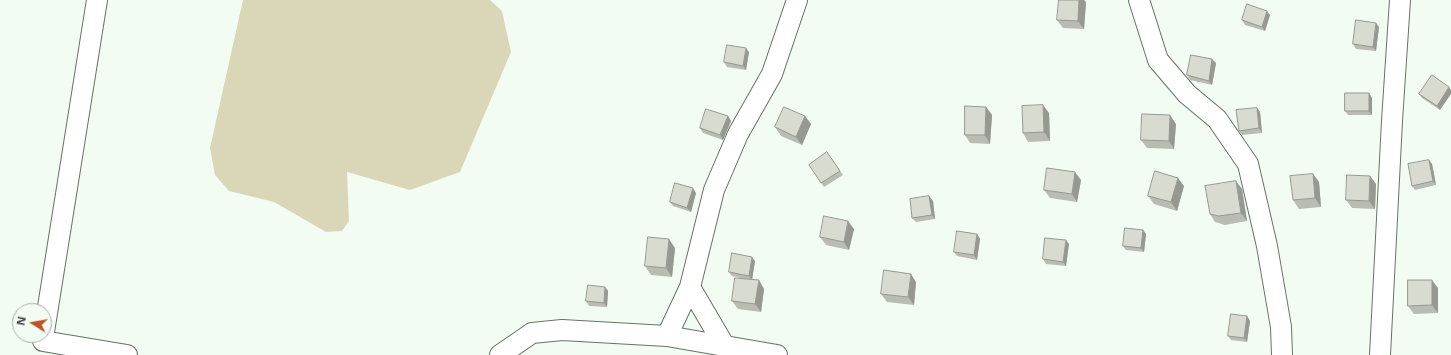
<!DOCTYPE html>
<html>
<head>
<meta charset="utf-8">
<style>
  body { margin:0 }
  #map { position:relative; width:1451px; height:355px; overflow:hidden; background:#f3fcf3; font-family:"Open Sans",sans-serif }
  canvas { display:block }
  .north { position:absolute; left:12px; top:303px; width:40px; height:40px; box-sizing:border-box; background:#f3fcf3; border:1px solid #a8aea7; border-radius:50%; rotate:281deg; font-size:11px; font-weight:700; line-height:16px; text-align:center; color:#373a36 }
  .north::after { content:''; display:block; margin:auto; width:14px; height:18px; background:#ba5429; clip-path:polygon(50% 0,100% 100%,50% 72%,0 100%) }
</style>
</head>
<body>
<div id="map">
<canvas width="1451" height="355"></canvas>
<div class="north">N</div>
</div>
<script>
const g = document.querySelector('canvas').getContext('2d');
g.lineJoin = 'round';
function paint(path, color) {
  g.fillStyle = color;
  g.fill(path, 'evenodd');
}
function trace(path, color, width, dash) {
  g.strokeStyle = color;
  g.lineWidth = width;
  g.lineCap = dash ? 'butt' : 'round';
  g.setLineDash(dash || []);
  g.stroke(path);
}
paint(new Path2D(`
  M243,0H490L502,11L511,52L460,172L410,190L347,172L349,221L342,231L326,232L274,202L229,191L215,175L210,148Z`), '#dad7b9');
const minor = new Path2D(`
  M1139,0L1158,60L1187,94L1217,119L1248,164L1267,246L1281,327L1282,355
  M690,287L724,345
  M44,332L97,0
  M667,336L690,287L714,190L738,134L772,74L797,0
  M43,341L127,355
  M500,355L532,333L562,330L667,336L777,355
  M1380,355L1392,121L1400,0`);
trace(minor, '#697169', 22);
trace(minor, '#fff', 20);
paint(new Path2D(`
  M1086,2L1084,29L1063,28L1057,20Z
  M1270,15L1265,31L1245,25L1242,20Z
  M1379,27L1376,51L1356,49L1353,44Z
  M749,52L746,70L727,67L724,62Z
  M1216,63L1212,85L1190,80L1187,75Z
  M1432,75L1440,110L1422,98L1419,94Z
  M1369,93L1372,98V115H1348L1345,111Z
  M986,107L992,115L990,144L970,143L965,135Z
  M1257,108L1260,112L1262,133L1242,135L1239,131Z
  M1049,113L1050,141L1028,142L1023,133Z
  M728,116L731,121L723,140L703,133L700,128Z
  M805,116L811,124L802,145L781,136L775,127Z
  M1176,124L1174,149L1147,148L1141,140Z
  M827,152L843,175L824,187L809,165Z
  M1429,160L1432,164L1436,185L1415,190L1412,186Z
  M1313,174L1319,182L1321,207L1299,209L1293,200Z
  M1370,176L1376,184L1375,209L1352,208L1346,200Z
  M1081,180L1077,202L1050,198L1044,190Z
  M1184,186L1177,211L1154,204L1148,196Z
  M1242,189L1247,221L1225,225L1215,222L1210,214Z
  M696,193L691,212L673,206L670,202Z
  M929,196L933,201L935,219L916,222L912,218Z
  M854,229L849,250L826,245L820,237Z
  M1143,230L1146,234L1144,252L1126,250L1123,246Z
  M977,234L980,239L977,260L957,256L954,252Z
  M1069,244L1066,266L1046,264L1043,259Z
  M675,248L672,277L651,275L645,266Z
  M755,261L752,280L764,289L761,312L738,309L732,301L745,279L732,276L729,272Z
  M916,282L914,305L887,302L881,294Z
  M605,287L608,291L607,307L589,306L586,301Z
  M1438,288V313L1414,314L1408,306Z
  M1247,316L1250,321L1247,342L1231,340L1228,336Z`), '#b9bcb3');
paint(new Path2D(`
  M1079,0H1084L1086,2L1084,29L1078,21Z
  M1267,11L1270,15L1265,31L1262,27Z
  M1376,23L1379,27L1376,51L1373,47Z
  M746,48L749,52L746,70L743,66Z
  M1212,59L1216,63L1212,85L1209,81Z
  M1449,87L1451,90V94L1440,110L1437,106Z
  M1369,93L1372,98V115L1369,111Z
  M1043,105L1049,113L1050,141L1044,132Z
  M986,107L992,115L990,144L985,135Z
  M1257,108L1260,112L1262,133L1259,128Z
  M1170,115L1176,124L1174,149L1169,141Z
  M728,116L731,121L723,140L720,135Z
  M805,116L811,124L802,145L796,137Z
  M1429,160L1432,164L1436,185L1433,181Z
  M1075,172L1081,180L1077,202L1072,194Z
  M1313,174L1319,182L1321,207L1315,198Z
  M1370,176L1376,184L1375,209L1369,201Z
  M1178,178L1184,186L1177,211L1171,202Z
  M1236,181L1242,189L1247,221L1241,213Z
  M693,188L696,193L691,212L687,208Z
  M929,196L933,201L935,219L932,215Z
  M848,221L854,229L849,250L844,242Z
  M1143,230L1146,234L1144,252L1141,248Z
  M977,234L980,239L977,260L974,255Z
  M669,239L675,248L672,277L666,268Z
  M1066,240L1069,244L1066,266L1063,262Z
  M752,257L755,261L752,280L749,276Z
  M911,274L916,282L914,305L908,297Z
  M759,280L764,289L761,312L755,304Z
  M1432,280L1438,288V313L1432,305Z
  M605,287L608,291L607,307L604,303Z
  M1247,316L1250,321L1247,342L1244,338Z`), '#969992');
const building = new Path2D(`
  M1059,0H1079L1078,21L1057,20Z
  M1247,4L1267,11L1262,27L1242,20Z
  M1356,20L1376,23L1373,47L1353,44Z
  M727,45L746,48L743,66L724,62Z
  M1191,55L1212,59L1209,81L1187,75Z
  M1432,75L1449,87L1437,106L1419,94Z
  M1345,93H1369V111H1345Z
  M1043,105L1044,132L1023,133L1022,106Z
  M965,106L986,107L985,135H965Z
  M784,107L805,116L796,137L775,127Z
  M1257,108L1259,128L1239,131L1236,110Z
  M706,109L728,116L720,135L700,128Z
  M1142,114L1170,115L1169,141L1141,140Z
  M827,152L840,171L821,183L809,165Z
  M1429,160L1433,181L1412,186L1408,164Z
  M1047,168L1075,172L1072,194L1044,190Z
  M1155,171L1178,178L1171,202L1148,196Z
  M1313,174L1315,198L1293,200L1290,176Z
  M1347,175L1370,176L1369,201L1346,200Z
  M1236,181L1241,213L1219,216L1210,214L1205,186Z
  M675,183L693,188L687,208L670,202Z
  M929,196L932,215L912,218L910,199Z
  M824,216L848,221L844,242L820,237Z
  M1125,228L1143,230L1141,248L1123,246Z
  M957,231L977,234L974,255L954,252Z
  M648,237L669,239L666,268L645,266Z
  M1045,238L1066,240L1063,262L1043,259Z
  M732,253L752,257L749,276L729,272Z
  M884,270L911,274L908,297L881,294Z
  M735,278L759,280L755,304L732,301Z
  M1408,280H1432V305L1408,306Z
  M588,285L605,287L604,303L586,301Z
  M1231,314L1247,316L1244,338L1228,336Z`);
paint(building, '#d7dbd0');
trace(building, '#969992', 1);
</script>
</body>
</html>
